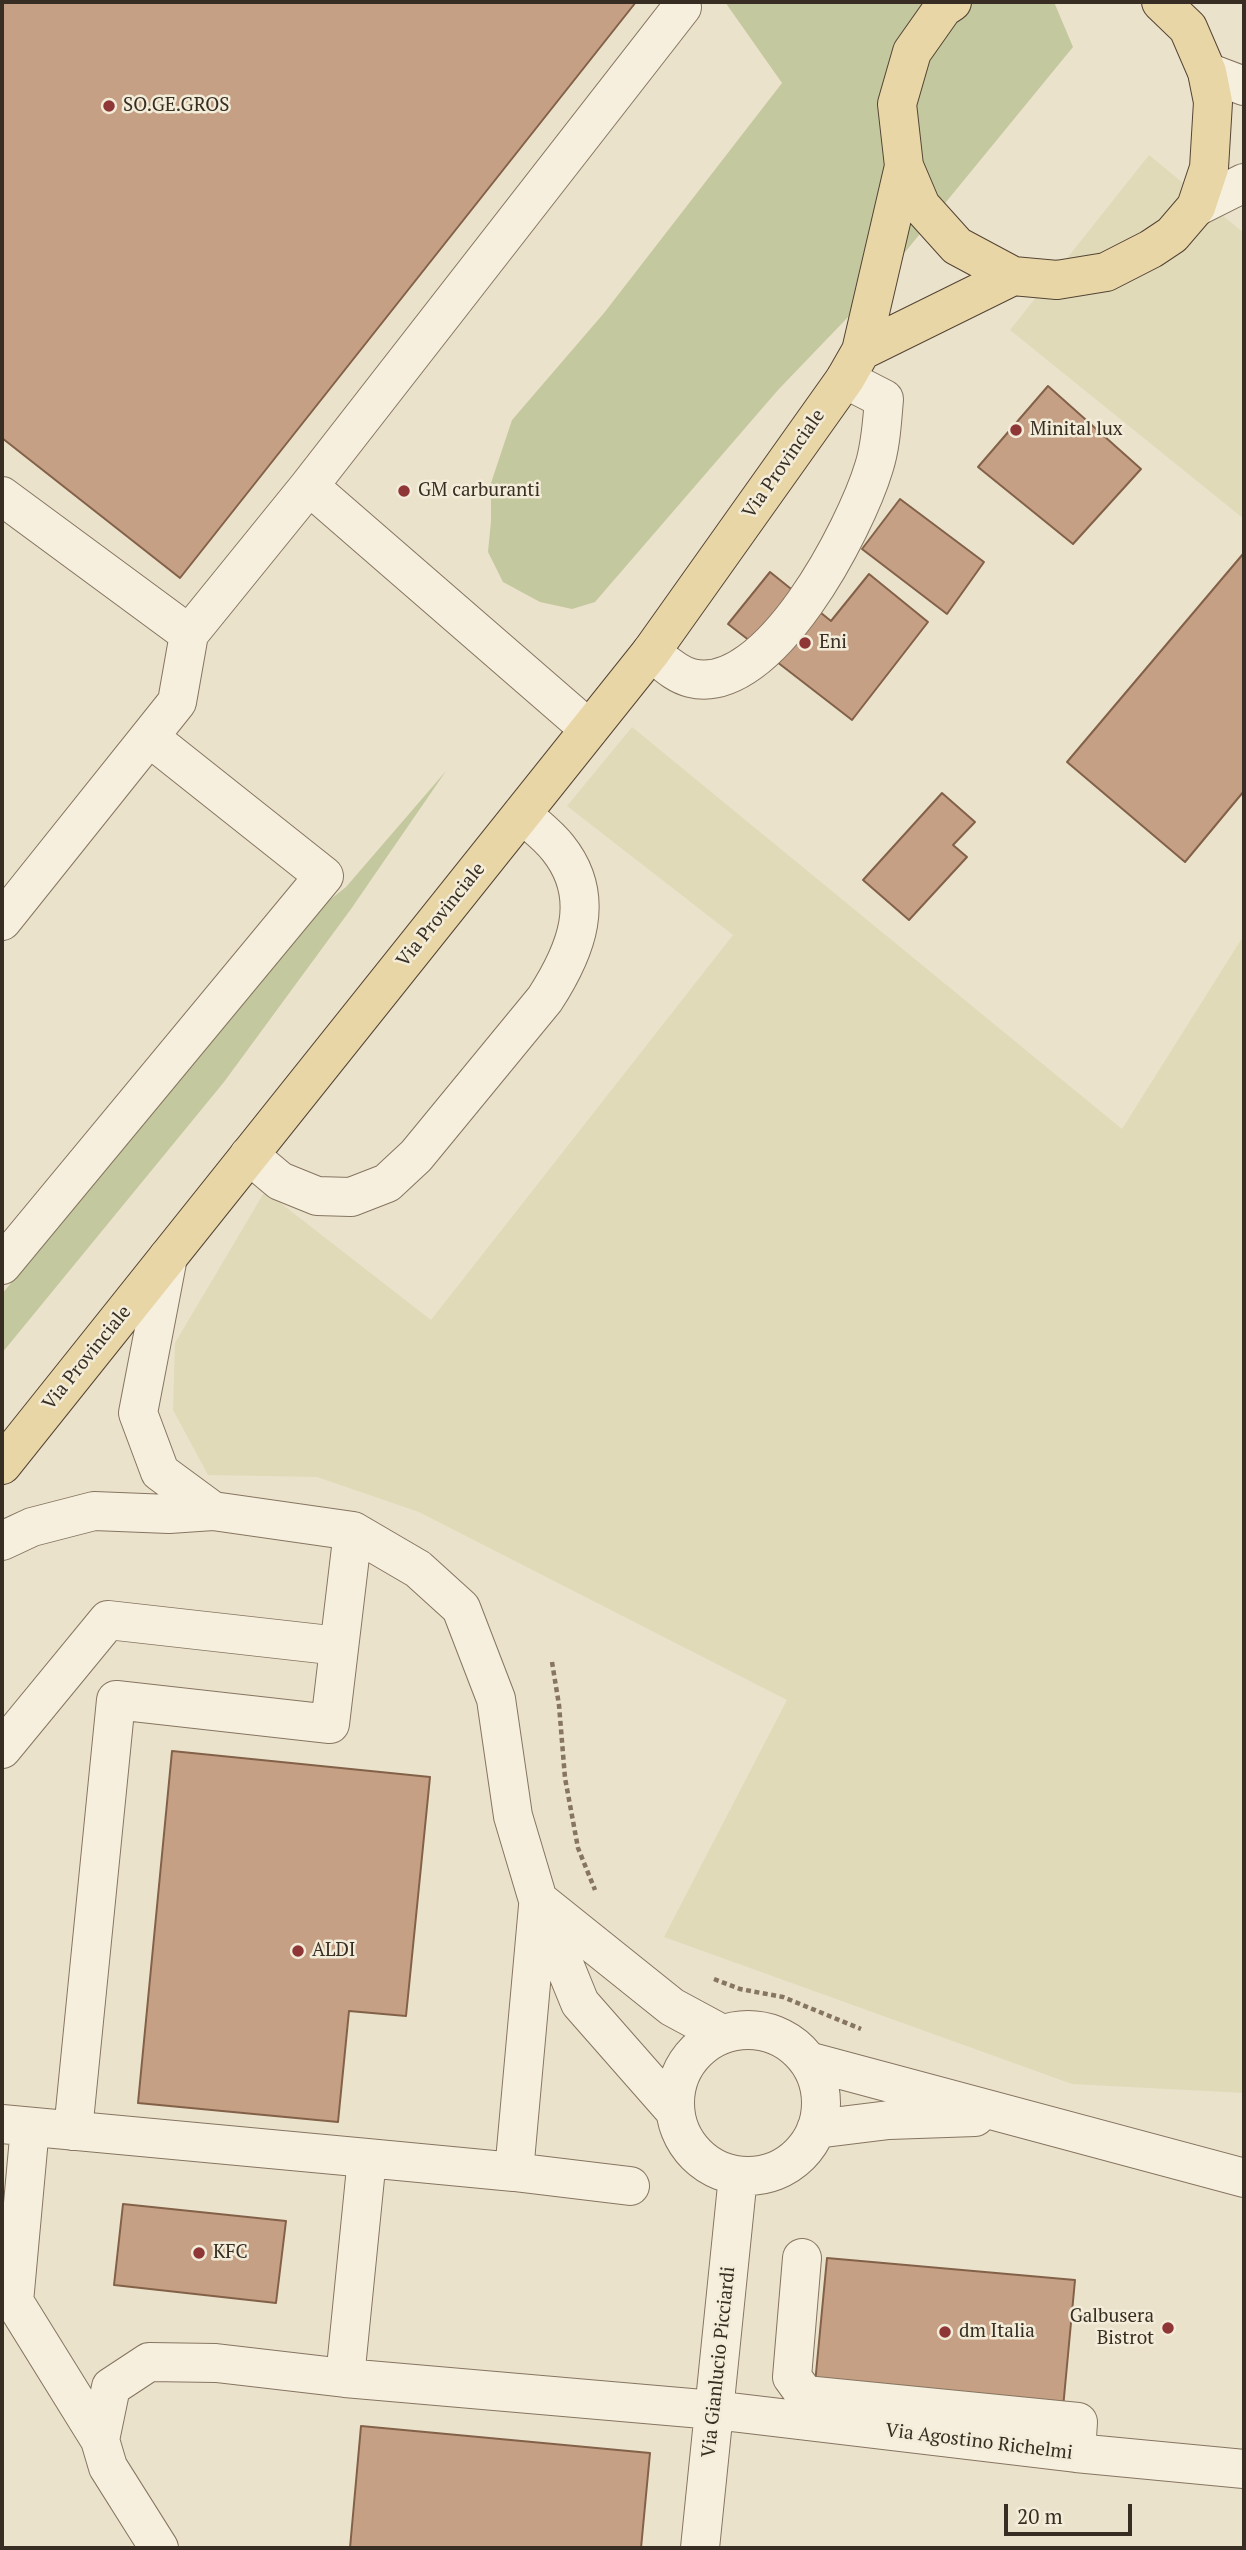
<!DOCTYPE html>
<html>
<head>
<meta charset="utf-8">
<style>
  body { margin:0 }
  #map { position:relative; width:1246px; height:2550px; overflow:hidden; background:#ebe2cb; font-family:"PT Serif",serif }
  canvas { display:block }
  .frame { position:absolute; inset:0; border:4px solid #382d22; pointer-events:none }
  .scale { position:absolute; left:1004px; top:2504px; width:128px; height:32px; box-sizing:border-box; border:4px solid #382d22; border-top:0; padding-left:9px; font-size:21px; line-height:24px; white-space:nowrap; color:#382d22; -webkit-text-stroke:5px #f3ecd9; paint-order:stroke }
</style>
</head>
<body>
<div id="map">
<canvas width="1246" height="2550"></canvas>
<div class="frame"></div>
<div class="scale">20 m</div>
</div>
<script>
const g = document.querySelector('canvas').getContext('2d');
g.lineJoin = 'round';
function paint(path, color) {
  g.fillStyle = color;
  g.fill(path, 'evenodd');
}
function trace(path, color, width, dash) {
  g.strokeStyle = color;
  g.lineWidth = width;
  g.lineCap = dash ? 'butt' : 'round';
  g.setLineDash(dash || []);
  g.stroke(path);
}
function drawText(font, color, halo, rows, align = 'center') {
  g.font = font + ' "PT Serif",serif';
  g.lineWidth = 5;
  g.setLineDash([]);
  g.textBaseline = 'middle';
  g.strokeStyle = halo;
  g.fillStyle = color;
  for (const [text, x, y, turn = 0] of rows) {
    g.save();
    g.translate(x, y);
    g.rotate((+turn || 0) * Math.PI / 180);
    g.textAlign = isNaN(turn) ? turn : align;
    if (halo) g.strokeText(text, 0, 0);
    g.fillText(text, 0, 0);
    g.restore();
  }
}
paint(new Path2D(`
  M1149,155L1244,233V519L1010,330Z
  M632,727L1122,1129L1244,935V2093L1072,2084L664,1937L787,1700L419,1512L317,1477L208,1475L173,1410L175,1343L265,1191L431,1320L733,935L567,806Z`), '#e0dab9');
paint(new Path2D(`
  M725,2H1054L1073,47L874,290L778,390L595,602L572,609L540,602L503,582L488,552L491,521V483L512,420L604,313L782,83Z
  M446,771L351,909L224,1082L2,1353V1294L308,917L346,887Z`), '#c3c89f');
const building = new Path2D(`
  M2,2H636L180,578L2,438Z
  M1048,386L1141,469L1073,544L978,467Z
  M900,499L984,562L947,614L862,549Z
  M1243,554L1244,791L1185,862L1067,762Z
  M770,572L831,621L869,574L928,622L852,720L728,624Z
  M942,793L975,822L953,845L967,857L909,920L863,880Z
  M172,1751L430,1777L406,2016L349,2011L338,2122L138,2103Z
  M123,2204L286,2221L276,2303L114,2285Z
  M827,2258L1075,2280L1063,2408L815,2384Z
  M361,2426L650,2453L641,2548H350Z`);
paint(building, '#c5a084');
trace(building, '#836149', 2);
const minor = new Path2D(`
  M1207,72L1244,86
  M1196,207L1244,183
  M2,496L189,634L309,486
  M651,652C664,662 675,674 691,678C769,698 856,527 874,467C881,445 882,422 884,399L845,379
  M589,729L309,486L682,7L679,2
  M2,921L177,702L189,634
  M249,1155L280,1181L317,1196L351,1197L387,1183L416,1156L545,999C576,951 598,898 558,848C548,835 534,825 522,814
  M168,1257L138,1413L160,1472L213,1511
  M2,1265L324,876L149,737
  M2,1541L32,1527L94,1511L169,1514L213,1511L353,1531L418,1569L461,1608L496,1699L513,1816L538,1900L580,2003L674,2110
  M2,1749L108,1620L339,1646
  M541,1902L672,2007L722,2034
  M675 2103a73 73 0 1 1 146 0a73 73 0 1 1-146 0Z
  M808,2061L1244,2178
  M2,2124L367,2158
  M816,2129L889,2120L975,2117
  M73,2131L116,1700L330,1724L353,1531
  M514,2172L630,2186
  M802,2258L792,2377L805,2395L1078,2422L1076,2453
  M2,2282L100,2440
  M14,2302L30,2127
  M345,2378L367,2158L514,2172L538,1906
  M159,2548L108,2467L100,2440L111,2387L149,2362L216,2363L345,2378L714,2410L1076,2453L1244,2469
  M700,2548L738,2176`);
const major = new Path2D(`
  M952,2L943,8L912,52L897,104L904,166L921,206L957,246L1013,276L1057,280L1106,272L1151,249L1172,235L1196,207L1209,168L1213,102L1207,72L1188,28L1161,2
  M861,351L1013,276
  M2,1465L651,652L845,379L861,351L904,166`);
trace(minor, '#867560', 40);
trace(major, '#544434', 40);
trace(new Path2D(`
  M552,1662L559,1705L565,1778L578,1848L595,1890
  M714,1979L740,1989L783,1997L861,2029`), '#867560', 4.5, [5, 3.5]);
trace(minor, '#f6efdd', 38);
trace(major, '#e9d6a7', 38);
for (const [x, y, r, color] of [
  [109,106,7,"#8f3736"],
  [1016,430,7,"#8f3736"],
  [404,491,7,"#8f3736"],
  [805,643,7,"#8f3736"],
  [298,1951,7,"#8f3736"],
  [199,2253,7,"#8f3736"],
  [1168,2328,7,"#8f3736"],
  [945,2332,7,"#8f3736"]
]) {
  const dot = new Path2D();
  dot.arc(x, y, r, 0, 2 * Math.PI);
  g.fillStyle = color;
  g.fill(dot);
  trace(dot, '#f3ecd9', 2.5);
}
drawText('19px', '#382d22', '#f3ecd9', [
  ["SO.GE.GROS",123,106],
  ["Minital lux",1030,430],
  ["GM carburanti",418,491],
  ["Eni",819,643],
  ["ALDI",312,1951],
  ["KFC",213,2253],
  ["Galbusera",1154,2317,"right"],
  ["Bistrot",1154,2339,"right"],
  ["dm Italia",959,2332]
], 'left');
drawText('19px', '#382d22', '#f3ecd9', [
  ["Via Provinciale",784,464,-55],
  ["Via Provinciale",441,915,-51],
  ["Via Provinciale",87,1358,-51],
  ["Via Gianlucio Picciardi",719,2362,-84],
  ["Via Agostino Richelmi",979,2442,7]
]);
</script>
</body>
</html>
